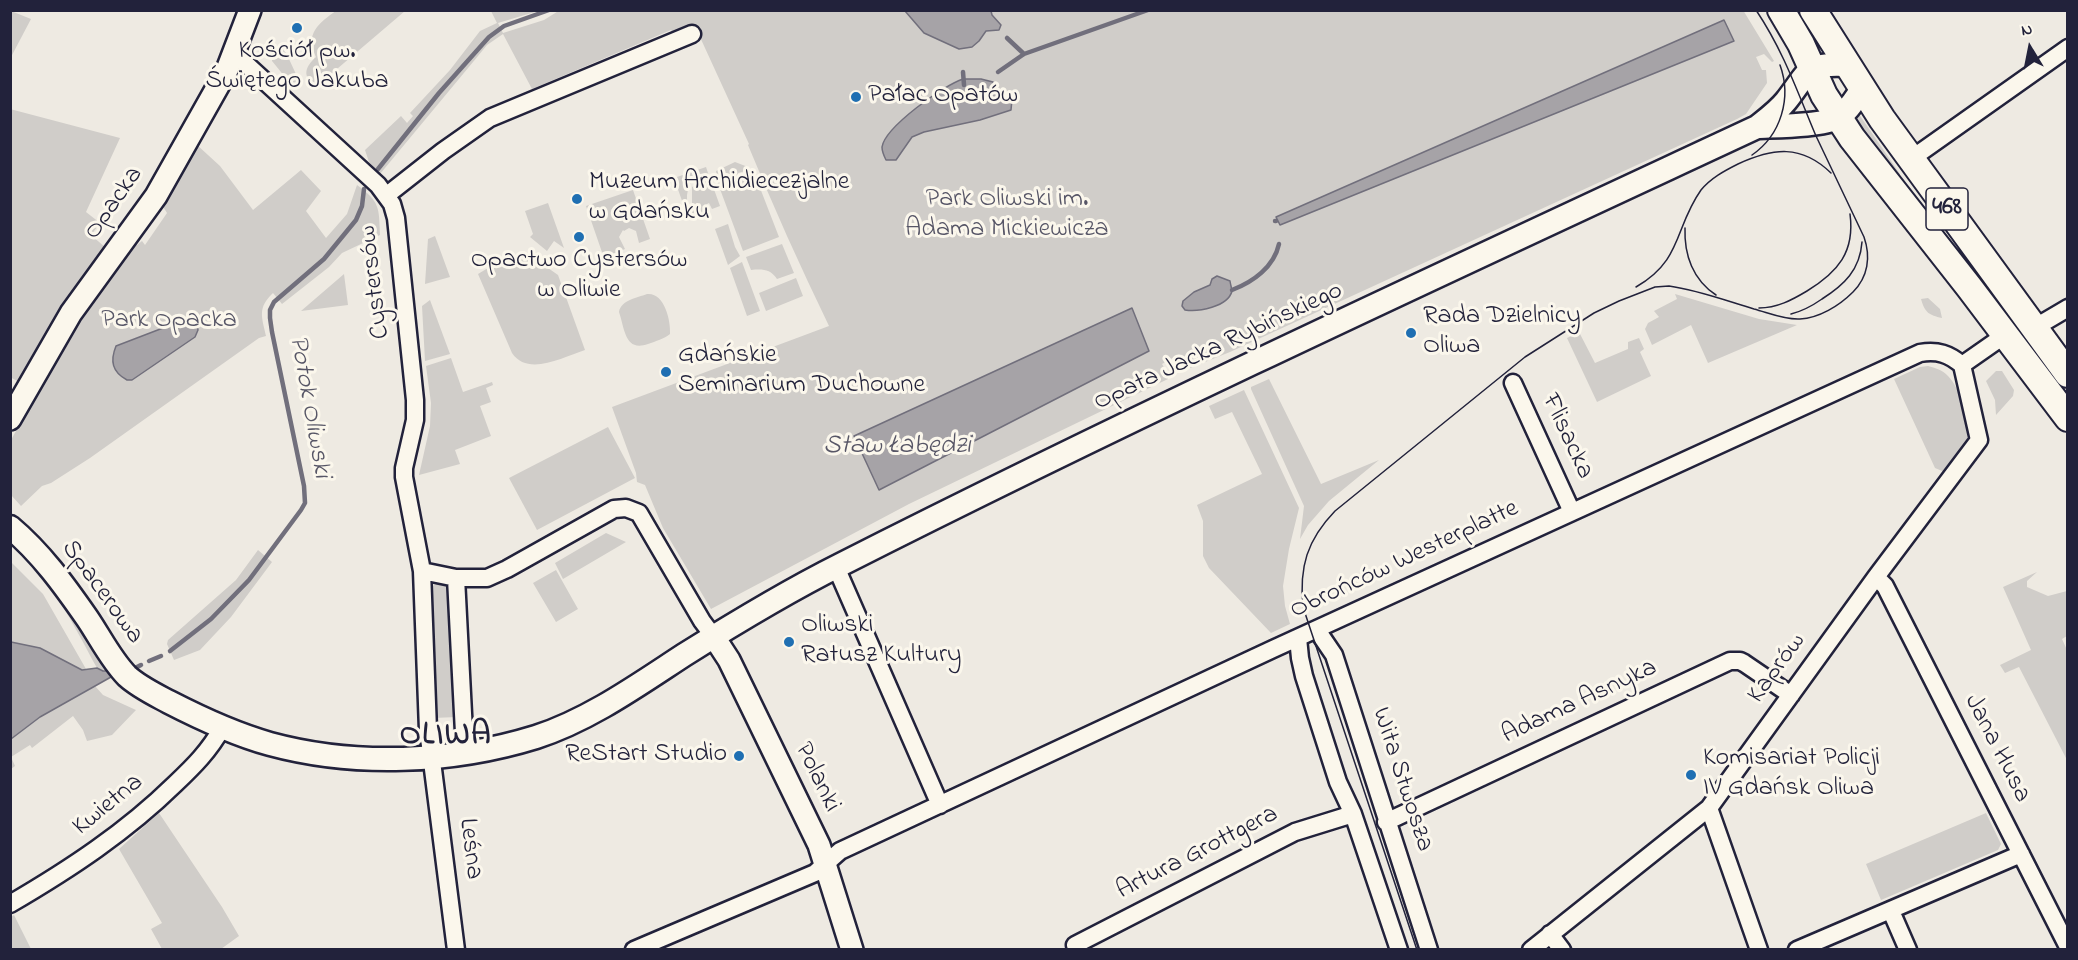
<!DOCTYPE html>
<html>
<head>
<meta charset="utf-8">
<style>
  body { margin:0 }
  #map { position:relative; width:2078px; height:960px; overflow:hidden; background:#eeeae2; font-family:"Indie Flower",sans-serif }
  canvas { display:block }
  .frame { position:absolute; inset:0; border:12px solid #22223b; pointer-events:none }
  .north { position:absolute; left:2000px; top:18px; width:60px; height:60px; -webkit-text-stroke:4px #fbf7ec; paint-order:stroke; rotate:350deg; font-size:16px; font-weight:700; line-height:24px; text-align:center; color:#22223b }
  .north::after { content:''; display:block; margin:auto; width:21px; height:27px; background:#22223b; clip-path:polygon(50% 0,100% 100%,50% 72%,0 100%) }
</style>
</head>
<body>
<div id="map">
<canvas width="2078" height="960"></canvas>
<div class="frame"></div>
<div class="north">N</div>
</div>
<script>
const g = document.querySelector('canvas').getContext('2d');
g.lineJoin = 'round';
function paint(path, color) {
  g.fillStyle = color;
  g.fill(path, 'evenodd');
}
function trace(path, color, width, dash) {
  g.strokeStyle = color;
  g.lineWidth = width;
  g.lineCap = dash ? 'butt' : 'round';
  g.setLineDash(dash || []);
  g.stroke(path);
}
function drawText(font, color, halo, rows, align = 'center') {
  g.font = font + ' "Indie Flower",sans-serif';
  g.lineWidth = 6;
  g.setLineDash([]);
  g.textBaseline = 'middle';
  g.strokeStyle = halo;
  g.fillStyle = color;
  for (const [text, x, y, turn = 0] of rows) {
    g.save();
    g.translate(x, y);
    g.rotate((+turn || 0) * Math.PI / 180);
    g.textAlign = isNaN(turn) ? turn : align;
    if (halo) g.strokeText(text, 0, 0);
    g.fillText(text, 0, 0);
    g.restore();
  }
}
paint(new Path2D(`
  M337,10L405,11L317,86C301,77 305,67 316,57C304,34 319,23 337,10Z
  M560,10H1743L1774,61L1772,62L1764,54L1756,57L1762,70H1766L1767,83L1746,114L1737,119L1230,352L1190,368L1178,355L1162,364L1168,374V379L909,504L711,609L663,528L645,485L637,482L636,473L612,407L829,326C800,266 773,206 748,145L749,144L694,24L673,33L671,30L532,89L503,34L487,45L478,56L380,174L369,162L365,150L401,116L407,123L413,116L410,113L450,70L480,31L497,23L491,11H538L498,23L503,33L544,20Z
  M11,11L31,19L11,57Z
  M283,46L301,85L297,88H294L272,61V52Z
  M1854,107L1900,174L1896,177L1848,114Z
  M10,109L120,138L86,212L100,223L91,235L106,248L59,313L19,382L10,377Z
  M196,144L220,166L253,210L301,170L321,191L306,211L326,238L347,214L357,185C380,202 379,207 380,235L342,253L329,267L282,304L273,293C257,308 262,317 266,336L259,338L90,458L51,483L42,486L21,506L11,495V440L62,347L133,243L137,245L142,241L145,245L167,213L162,205Z
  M735,162L748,167L749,170L738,173L735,180L718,185L716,171Z
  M706,167L710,179L698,180L689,184L687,195V215L674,178Z
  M755,175L779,237L743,251L720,189Z
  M711,181L720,206L712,209L709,203L707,204L709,210L692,216V187L701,182Z
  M633,190L650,239L639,243L636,231L629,228L624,231L623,230L619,237L625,249L604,258L586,206Z
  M1912,191L1947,238L1996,295L2067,393V399L1909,194Z
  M548,203L564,248L554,241L547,251L530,237L533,234L525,211Z
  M728,224L735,247L740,256L728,265L715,229Z
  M435,236L450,277L425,284L428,239Z
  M782,244L794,273L777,279C770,269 763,269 751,270L746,257Z
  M522,254H528L558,275L585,350C563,357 528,377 512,353L478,274L498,262Z
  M742,262L760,311L747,316L730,268Z
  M344,274L348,305L301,311Z
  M796,278L803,296L766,311L759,293Z
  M647,294C664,292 671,320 670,334C664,339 656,341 648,344C625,352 625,330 619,312C621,300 637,298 647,294Z
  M1675,294L1759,319L1797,325L1708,363L1691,325L1652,345L1645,329L1648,323L1659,317L1654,311L1677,299Z
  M1928,298L1940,309L1942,318C1929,315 1925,313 1921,299Z
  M430,300L450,354L425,361L422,306Z
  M1579,332L1595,363L1628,349V342L1639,338L1644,349L1640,352L1651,376L1597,402L1567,338Z
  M451,358L463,392L492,382L493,385L486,388L491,402L480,406L491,436L455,450L460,464L419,475L430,426L431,403L426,366Z
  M1928,366C1935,368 1943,370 1948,376C1961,389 1971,424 1967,442C1964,453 1953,464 1947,473L1935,468L1894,379L1920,367Z
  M1996,371H2002L2014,390L2013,396L1996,415L1995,400L1986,381Z
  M1269,379L1321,484L1379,460L1329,501L1308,525L1300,539L1304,506L1251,389V387Z
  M1244,390L1299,508L1289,549L1283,586L1285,606L1290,624L1271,633L1209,568L1203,556V521L1197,505L1262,474L1232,412L1215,419L1209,406Z
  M608,427L635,478L537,530L509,478Z
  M606,533L626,542L563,579L555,563Z
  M11,543C49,567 84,631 109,670L103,671L97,668C71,620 54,583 11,546Z
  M258,550L272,562L231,617L200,650L174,660L167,644L168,640L236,580Z
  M10,561L43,594L86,669L82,670L40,648L11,642Z
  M556,570L578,609L556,622L533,583Z
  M2037,572L2027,581V587L2048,596L2067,591V636L2062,639L2067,650V760L2019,667L2005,673L2000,665L2031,650L2003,587Z
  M440,583L449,586L457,717L433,718L430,590L434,585Z
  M95,686L103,695L136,710L112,735L87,741L83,730L73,716L32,748L30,745L11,757L15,766L11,769V739L40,717Z
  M159,813L222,907L239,936L221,949H162L151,929L162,923L119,849Z
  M1986,813L2001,844L1998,850L1881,900L1866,864Z
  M14,915L31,949H11V917Z`), '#d0cdc9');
const water = new Path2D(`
  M905,11H991L992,15L1001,25L999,30L986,31L979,41L972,47L959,49L924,33Z
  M1724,20L1734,41L1280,225L1276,217Z
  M963,79H981L993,82L992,88C997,94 1005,90 1012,99L1011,110L980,120L924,132L912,137L896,160H886C884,156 882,152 882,147C885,127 944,85 963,79Z
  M1217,276L1230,281C1230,282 1232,290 1232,291C1228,307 1198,312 1185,310L1182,306L1183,301L1194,292L1210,285L1212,279Z
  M1132,308L1149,351L879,490L854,436Z
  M189,318L196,322L198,330L195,337L132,380H127C112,372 110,361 116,346Z
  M11,642L40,648L82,670L97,668L103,671H108L111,677L40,717L11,739Z`);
paint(water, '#a6a3a7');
trace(water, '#716f7c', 1.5);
trace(new Path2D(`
  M1007,38L1024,54
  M963,72L964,85
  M998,72L1024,54L1148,10
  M378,169L439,93L489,37L504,26L549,10
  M1275,221H1276
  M1232,290C1253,282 1274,267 1279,244
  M170,651L211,619L249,580L301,510L305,503L304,486L272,332L270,318V310L274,302L324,259L356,220L362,206L364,189
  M149,661L161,656
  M135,668L141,665`), '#716f7c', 4.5);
const minor = new Path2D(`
  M234,53L378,185L392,204L396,218L415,400V420L404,468V477L422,571L428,730L456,950
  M1911,159L2068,48
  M387,195L443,151L490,118L692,34
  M2034,328L2068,308
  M1962,365L2005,335
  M1513,383L1572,512
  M836,567L940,805
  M422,571L456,578H487L507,569L614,509L626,508L639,513L702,621L714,637
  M1876,577L1885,586L2068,947
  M456,578L465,752
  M1317,630L1334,655L1429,950
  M1298,638L1300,658L1304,676L1338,782L1353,814L1399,950
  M1709,808L1759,950
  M1386,822L1730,661H1740L1744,663L1791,695
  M10,904C70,869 126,832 175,784C194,766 209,751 222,728
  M1891,911L1908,950
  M1550,934L1562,950
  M634,950L815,873L840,851L1273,649L1920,353C1938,350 1949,354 1962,365
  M1077,950L1075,945L1295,832L1353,814
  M1531,950L1709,808L1876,577L1979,440L1962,365
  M1797,950L2021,854`);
const tertiary = new Path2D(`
  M10,419L71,313L156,196L227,70L250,10
  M714,637L729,660L819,845L852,950`);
const secondary = new Path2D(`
  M1757,127C1776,126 1822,126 1837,118C1848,112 1855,99 1862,89
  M10,527C41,553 64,585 87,618C100,637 111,660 127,676C139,687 154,694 169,702C202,719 234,734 270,744C355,767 452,763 536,737C589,720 638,685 684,655C735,623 786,592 840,565C1142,412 1450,270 1757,127C1767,119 1778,111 1786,101C1809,72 1805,63 1846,65`);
const primary = new Path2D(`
  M1781,10L1801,44L1824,95L1852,138L1969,287L2068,418
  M1813,10L1882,119L2068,374`);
trace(minor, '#22223b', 21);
trace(tertiary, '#22223b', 26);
trace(secondary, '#22223b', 27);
trace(primary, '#22223b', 30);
trace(minor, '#fbf7ec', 16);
trace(tertiary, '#fbf7ec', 21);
trace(secondary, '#fbf7ec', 22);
trace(primary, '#fbf7ec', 26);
trace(new Path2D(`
  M1752,155C1781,135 1792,98 1780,65
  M1685,228C1684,255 1693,280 1716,295
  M1636,287C1683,260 1674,228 1701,190C1711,178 1724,171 1738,164C1773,148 1801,144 1831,173
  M1759,308C1777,308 1792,300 1807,291C1838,272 1855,252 1850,214
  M1791,314C1803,311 1812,306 1822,299C1844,285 1860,270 1862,242
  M1417,950L1303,607C1299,567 1307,540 1335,511L1525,357L1594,313L1619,301L1655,287L1669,286C1698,290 1727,301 1754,309C1769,313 1785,320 1800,319C1819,318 1839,306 1853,292C1868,277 1871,257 1864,237C1848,203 1832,170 1816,136C1797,91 1784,52 1756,10`), '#22223b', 1.5);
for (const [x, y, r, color] of [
  [297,28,6,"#1f6fb2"],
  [856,97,6,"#1f6fb2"],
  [577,199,6,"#1f6fb2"],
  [579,237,6,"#1f6fb2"],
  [1411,333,6,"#1f6fb2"],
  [666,372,6,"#1f6fb2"],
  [789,642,6,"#1f6fb2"],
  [739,756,6,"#1f6fb2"],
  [1691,775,6,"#1f6fb2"]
]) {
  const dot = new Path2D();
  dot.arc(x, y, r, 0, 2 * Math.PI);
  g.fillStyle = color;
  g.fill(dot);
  trace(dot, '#fbf7ec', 2);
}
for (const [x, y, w] of [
  [1947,209,42]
]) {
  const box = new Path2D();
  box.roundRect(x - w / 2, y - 21, w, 42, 4.5);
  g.fillStyle = '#fbf7ec';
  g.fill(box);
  trace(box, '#22223b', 1.5);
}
drawText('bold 24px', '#22223b', null, [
  ["468",1947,209]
]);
drawText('26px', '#22223b', '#fbf7ec', [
  ["Kościół pw.",297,53,"center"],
  ["Świętego Jakuba",297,83,"center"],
  ["Pałac Opatów",868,97],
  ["Muzeum Archidiecezjalne",589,184],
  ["w Gdańsku",589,214],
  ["Opactwo Cystersów",579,262,"center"],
  ["w Oliwie",579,292,"center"],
  ["Rada Dzielnicy",1423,318],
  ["Oliwa",1423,348],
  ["Gdańskie",678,357],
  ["Seminarium Duchowne",678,387],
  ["Oliwski",801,627],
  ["Ratusz Kultury",801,657],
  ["ReStart Studio",727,756,"right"],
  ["Komisariat Policji",1703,760],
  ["IV Gdańsk Oliwa",1703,790]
], 'left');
drawText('26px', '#565566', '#fbf7ec', [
  ["Park Oliwski im.",1007,201],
  ["Adama Mickiewicza",1007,231],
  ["Park Opacka",169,322]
]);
drawText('26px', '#22223b', '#fbf7ec', [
  ["Opacka",115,204,-55],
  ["Cystersów",376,282,-97],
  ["Opata Jacka Rybińskiego",1219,348,-25],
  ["Flisacka",1566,437,65],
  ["Obrońców Westerplatte",1405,561,-25],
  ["Spacerowa",101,593,54],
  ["Kaprów",1778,669,-54],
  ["Adama Asnyka",1580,703,-25],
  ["Jana Husa",1996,749,63],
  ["Polanki",816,778,64],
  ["Wita Stwosza",1401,780,72],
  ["Kwietna",109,806,-39],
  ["Leśna",469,849,83],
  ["Artura Grottgera",1198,854,-27]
]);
drawText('italic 27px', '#575666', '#fbf7ec', [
  ["Potok Oliwski",308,407,80],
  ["Staw Łabędzi",897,448]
]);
g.letterSpacing = '1.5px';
drawText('bold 32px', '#22223b', '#fbf7ec', [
  ["OLIWA",446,738]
]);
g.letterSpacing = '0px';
</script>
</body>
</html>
